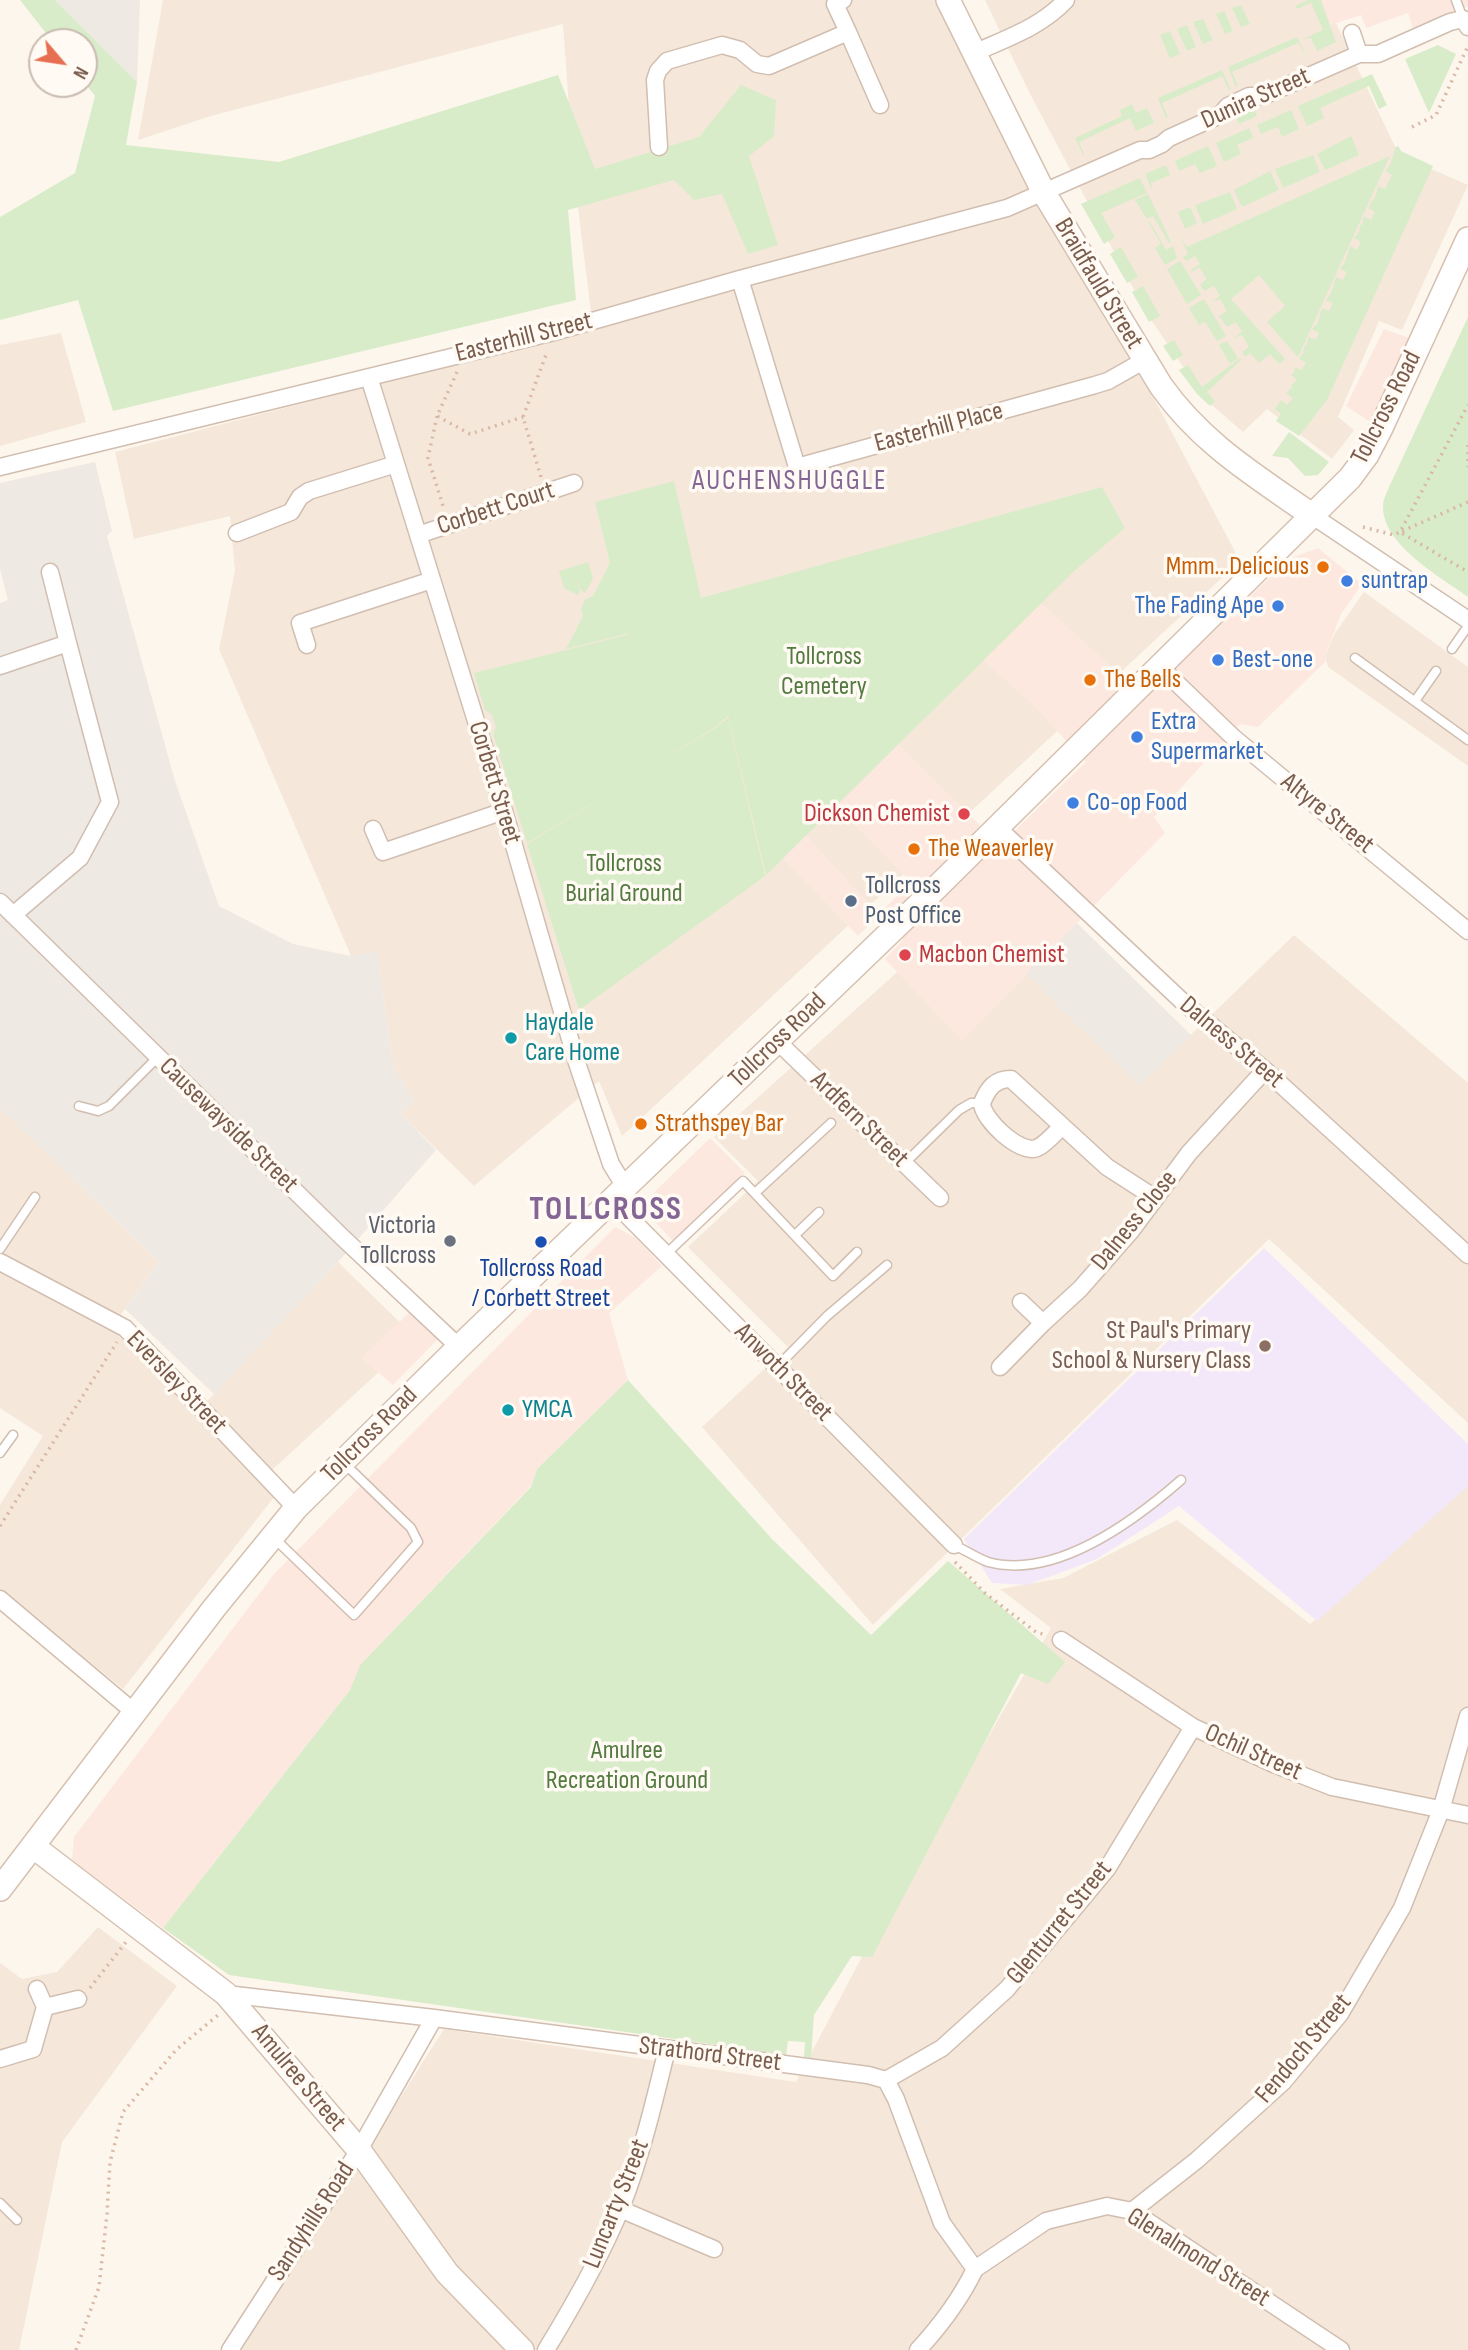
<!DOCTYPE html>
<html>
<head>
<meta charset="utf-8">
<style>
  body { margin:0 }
  #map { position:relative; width:1468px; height:2350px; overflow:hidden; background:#fdf6ec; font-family:"Sofia Sans Condensed",sans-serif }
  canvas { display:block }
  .north { position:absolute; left:28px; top:28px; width:70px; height:70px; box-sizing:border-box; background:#fffaf3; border:2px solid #cabbb1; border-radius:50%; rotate:119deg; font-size:19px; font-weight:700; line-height:28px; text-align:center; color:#7a5c4d }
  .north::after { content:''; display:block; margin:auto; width:24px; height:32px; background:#e76f51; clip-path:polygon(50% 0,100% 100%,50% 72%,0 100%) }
</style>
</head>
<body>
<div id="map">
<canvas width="1468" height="2350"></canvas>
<div class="north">N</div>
</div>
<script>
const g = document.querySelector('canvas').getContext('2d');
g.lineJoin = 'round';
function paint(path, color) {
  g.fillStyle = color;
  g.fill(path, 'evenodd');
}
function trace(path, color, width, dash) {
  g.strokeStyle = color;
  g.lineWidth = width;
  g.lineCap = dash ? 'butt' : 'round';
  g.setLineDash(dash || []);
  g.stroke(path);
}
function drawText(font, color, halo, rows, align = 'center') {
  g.font = font + ' "Sofia Sans Condensed",sans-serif';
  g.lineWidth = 7;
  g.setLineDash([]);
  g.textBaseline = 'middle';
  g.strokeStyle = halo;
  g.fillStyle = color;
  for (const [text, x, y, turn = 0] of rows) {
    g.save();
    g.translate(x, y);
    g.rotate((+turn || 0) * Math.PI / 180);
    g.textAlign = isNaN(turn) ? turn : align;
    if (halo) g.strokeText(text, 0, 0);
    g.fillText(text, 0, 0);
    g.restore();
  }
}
paint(new Path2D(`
  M163,0H943L1240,561L622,1136L599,1081L474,1186L401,1114L414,1099L393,1067L377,952L351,956L219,649L235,571L230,516L134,539L115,452L593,328L574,176L563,24L211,116L138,140Z
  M985,0H1325L1399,155L1468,185L1402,330L1379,321L1338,417L1354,430L1332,459L1267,409L1243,432L1206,400L1147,314L1029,92Z
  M61,333L86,422L0,446V345Z
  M1364,592L1468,667V766L1328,667L1325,656L1335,633Z
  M965,911L1140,1084L1294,935L1468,1083V1423L1269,1239L873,1625L702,1427L788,1347L688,1247L758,1181L714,1137Z
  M0,1108L159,1262L111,1328L195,1414L338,1262L416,1338L260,1481L275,1496L123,1689L0,1590V1505L43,1436L0,1408Z
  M1468,1485V2350H239L444,2029L796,2082L867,1947L1051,1628L1000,1589L1063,1578L1177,1520L1310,1624Z
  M98,1927L177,1986L62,2142L19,2350H0V1963L22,1979L57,1972Z`), '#f5e8da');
paint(new Path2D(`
  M1321,0H1468V6L1413,28L1408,13L1366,28L1361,15L1330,25Z
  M1384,329L1417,341L1378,427L1346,406Z
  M1318,548L1362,584L1341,614L1325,656L1326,661L1258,727L1240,724L1154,817L1165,833L962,1041L885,959L903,940L880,914L858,936L783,858L806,836L879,914L911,882L836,806L898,744L1000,845L1086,762L1035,707L983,660L1041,603L1145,697L1289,559Z
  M710,1138L745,1173L673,1241L640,1206Z
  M615,1227L636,1238L662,1266L609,1313L628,1380L537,1469L531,1486L360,1665L350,1690L163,1928L72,1860L74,1837L275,1573Z
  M409,1313L439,1338L393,1385L361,1358Z`), '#fde8e0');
paint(new Path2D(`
  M55,0H140L137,82Z
  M95,462L112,531L107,536L175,781L219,906L293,944L351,956L377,951L393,1067L414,1099L401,1114L436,1150L338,1262L214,1394L125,1309L159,1262L0,1108V603L8,600L0,569V483Z
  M1077,923L1191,1035L1140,1085L1069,1017L1026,973Z`), '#efe9e4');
paint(new Path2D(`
  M1264,1248L1468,1444V1486L1317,1621L1179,1506L1097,1559L1027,1585L992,1583L964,1539Z`), '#f3e8fa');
paint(new Path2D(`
  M20,0H55L137,82L126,145L279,162L558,75L595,169L699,137L741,85L776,100L774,136L749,156L778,245L748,254L722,194L694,200L674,180L568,210L576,300L113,411L78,300L0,320V217L75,173L95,96L84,82V42H53Z
  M1308,0H1321L1336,42L1317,51L1311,38L1303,39L1323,30L1311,3L1297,9L1295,6Z
  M1241,5L1250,24L1241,27L1232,8Z
  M1224,11L1233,31L1225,34L1216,14Z
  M1203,19L1213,40L1203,44L1193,22Z
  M1187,25L1196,47L1187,51L1177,29Z
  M1170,31L1180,54L1170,58L1160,35Z
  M1297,37L1306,56L1298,43L1232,72L1238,86L1236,87L1228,67Z
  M1438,45L1456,54L1429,113L1405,59Z
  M1222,70L1231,90H1229L1222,76L1162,103L1168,117L1166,118L1158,98Z
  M1372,74L1387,105L1379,109L1369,86L1320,108L1324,118L1307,126L1298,106Z
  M1251,101L1257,116L1239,124L1232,110Z
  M1132,104L1136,113L1147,108L1154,123L1136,131L1130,118L1079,142L1084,154L1083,155L1075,138L1122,116L1120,110Z
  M1291,110L1299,129L1282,137L1278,127L1261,134L1257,125Z
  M1249,128L1253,138L1237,145L1241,154L1224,162L1216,143Z
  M1351,136L1359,155L1325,170L1317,154Z
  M1208,146L1217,166L1200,173L1195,164L1179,171L1175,161Z
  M1398,146L1401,151L1433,166L1327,400L1299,436L1276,421L1281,414L1275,409L1281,400L1287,405L1293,398L1286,393L1292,388L1291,386L1297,379L1291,375L1294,373L1295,367L1302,370L1306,362L1299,359L1303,353L1305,345H1307L1308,337L1316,340L1319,333L1312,329L1317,324L1322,308L1329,311L1333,303L1326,300L1331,293L1336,277L1343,280L1347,272L1340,269L1345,262L1350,246L1357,250L1361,242L1354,238L1359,232L1360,225H1362L1364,216L1371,220L1375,212L1368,208L1376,195L1378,186L1385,189L1392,175L1385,171L1390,165L1395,150H1396L1394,148Z
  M1313,155L1320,172L1283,188L1275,169Z
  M1390,156L1298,357L1267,322L1285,306L1259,275L1231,299L1285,359L1279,364L1270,354L1259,363L1250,353L1245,357L1242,352L1249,347L1242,335L1233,338L1242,332L1236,322L1227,327L1219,316L1227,311L1220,299L1211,302L1220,296L1214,286L1204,291L1200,284L1207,279L1199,267L1192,272L1191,270L1200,264L1195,256L1186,261L1183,257L1188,254L1181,239L1187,247Z
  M1166,165L1170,175L1151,183L1153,192L1145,174Z
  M1270,171L1279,190L1242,207L1234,190Z
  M1140,178L1147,193L1101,213L1115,237L1104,244L1081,204Z
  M1230,192L1237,209L1203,224L1195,205Z
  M1148,194L1171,242L1169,243L1153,216L1147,219L1135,200Z
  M1190,207L1197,223L1185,229L1178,212Z
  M1150,222L1166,250L1173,246L1177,258L1165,265L1155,248L1161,244L1149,223Z
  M1121,247L1138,277L1127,283L1110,254Z
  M1180,261L1201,295L1187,304L1167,269Z
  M1143,286L1160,316L1149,322L1132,292Z
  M1204,299L1226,336L1217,341L1205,322L1199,325L1189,308Z
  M1468,317V597C1441,577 1382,545 1383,506C1383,499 1387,492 1390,485Z
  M1174,340L1183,355L1173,361L1163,346Z
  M1227,341L1238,358L1230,364L1219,345Z
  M1240,358L1241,360L1207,392L1215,401L1210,406L1197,394L1179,370L1188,365L1202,387Z
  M1289,432L1329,462L1318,475L1305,476L1288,458L1272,456Z
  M674,481L701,598L1102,487L1125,528L1074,571L766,875L728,716L712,729L640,774L712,730L728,718L765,876L579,1010L527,844L638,776L527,843L493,734L496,727L492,715L485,710L474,673L627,635L626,630V634L566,649L583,616L581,609L585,600L593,596L610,563L595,502Z
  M588,562L593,579L585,593L581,590L577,577L580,590L578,595L564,588L559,571Z
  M628,1380L773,1540L871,1635L948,1561L1065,1662L1048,1684L1021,1673L872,1957L852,1956L814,2015L811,2058L804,2057L805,2042L788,2041L786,2055L229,1975L163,1928L350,1690L360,1665L531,1487L537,1469Z`), '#d8ecc9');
const lane = new Path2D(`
  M1456,0L1463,19
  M1452,649L1468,626
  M1355,658L1468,740
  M1415,701L1436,671
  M79,1106L98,1111L109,1106L158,1057
  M905,1163L959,1110L971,1103H982
  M755,1193L831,1123
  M795,1235L819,1212
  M0,1249L35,1197
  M665,1255L743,1181L833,1276L857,1252
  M777,1367L827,1316L887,1265
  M0,1453L13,1435
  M274,1538L354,1615L418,1542L411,1528L345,1464
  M954,1545C965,1550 977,1558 988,1562C1055,1580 1133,1522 1181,1480
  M0,2203L17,2220`);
const street = new Path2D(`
  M848,32L880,105
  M1352,33L1359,54
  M974,53C1007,38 1041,27 1066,0
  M659,147L655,80L658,71L667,61L722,45L740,50L757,64L769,66L848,32L835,4L843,0
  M740,279L797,467L1095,385L1108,381L1145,360
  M369,377L504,811L577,1063L611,1164L625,1187
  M0,467L554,332L740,279L1007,208L1140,150H1149L1162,144L1169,138L1220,115L1228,106L1249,96H1263L1359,54H1378L1450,22L1463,19L1468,27
  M1313,516L1468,620
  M237,533L291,512L300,497L309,491L396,464
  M418,535L574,483
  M50,572L68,643
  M307,645L300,623L432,580
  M1158,665L1234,738L1468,931
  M0,666L68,643L110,802L80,858L13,915
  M997,827L1184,1003L1265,1070L1468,1255
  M373,829L383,852L504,811
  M0,902L342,1237L459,1347
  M778,1042L940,1198
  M1062,1126C1055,1133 1046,1144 1037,1148C1020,1155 982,1119 982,1103C988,1088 995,1079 1011,1079L1107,1167L1155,1198
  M612,1200L954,1545
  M0,1262L125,1328L296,1508
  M1021,1302L1043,1323
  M1000,1367L1043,1323L1080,1289L1131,1231L1189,1153L1265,1070
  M0,1599L134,1712
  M1061,1640L1193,1727L1276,1765L1332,1787L1468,1815
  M37,1989L45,2007
  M226,1994L434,2018L868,2075L886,2080L896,2099L942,2223L975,2269C960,2300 941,2325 918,2350
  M0,2059L33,2049L45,2007L78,1999
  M886,2080L942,2048L1007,1989L1107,1869L1193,1727
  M620,2209L714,2249
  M1132,2211L1197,2160L1283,2082L1340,2014L1402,1908L1441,1810L1468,1716
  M975,2269L1046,2221L1107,2206L1132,2211L1341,2350
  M230,2350L359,2150L434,2018
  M546,2350C574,2304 601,2257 621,2208C641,2157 654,2103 667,2049`);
const secondary = new Path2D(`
  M948,0L1044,193L1161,386C1202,444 1256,476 1313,516
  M34,1847L226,1994L359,2150L447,2273L522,2350
  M0,1889L215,1607L296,1508L459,1347L930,894L1350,478L1367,455L1381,428L1468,239`);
trace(lane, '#d1beb0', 11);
trace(street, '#d1beb0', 19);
trace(secondary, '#d6c0b0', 26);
trace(new Path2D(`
  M1412,127L1436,115L1468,46
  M457,372L437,416L470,434L523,417
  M437,416L428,458L444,509
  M1468,445V467
  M541,477L523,417L547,352
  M1468,502L1400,532L1468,572
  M1363,527L1394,535L1400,532L1468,405
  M0,1526L117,1342
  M955,1562L985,1593L1036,1632L1046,1635
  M90,1988L126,1942
  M76,2350L99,2287L107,2214L110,2162L123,2112L176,2050L218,2015`), '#d9b8a5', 3.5, [2, 5]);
trace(lane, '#fff', 8);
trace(street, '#fff', 16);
trace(secondary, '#fff', 23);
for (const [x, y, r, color] of [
  [1323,567,7,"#e8710a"],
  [1347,581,7,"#3f7fe0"],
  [1278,606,7,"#3f7fe0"],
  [1218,660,7,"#3f7fe0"],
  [1090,680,7,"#e8710a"],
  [1137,737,7,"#3f7fe0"],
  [1073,803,7,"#3f7fe0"],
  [964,814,7,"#e0444e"],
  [914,849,7,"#e8710a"],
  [851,901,7,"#5c6f8a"],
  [905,955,7,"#e0444e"],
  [511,1038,7,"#0f9aa8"],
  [641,1124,7,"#e8710a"],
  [450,1241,7,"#6b7280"],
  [541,1242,7,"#1a4fb4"],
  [1265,1346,7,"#8d6e63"],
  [508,1410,7,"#0f9aa8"]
]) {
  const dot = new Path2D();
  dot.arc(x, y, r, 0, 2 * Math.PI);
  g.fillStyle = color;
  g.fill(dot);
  trace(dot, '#fffaf3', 2.5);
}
drawText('26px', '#7a5c4d', '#fffaf3', [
  ["Dunira Street",1256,99,-24],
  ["Braidfauld Street",1098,284,59],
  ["Easterhill Street",524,338,-14],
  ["Tollcross Road",1387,408,-63],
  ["Easterhill Place",939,428,-15],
  ["Corbett Court",496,509,-18],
  ["Corbett Street",494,783,73],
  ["Altyre Street",1327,814,39],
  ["Tollcross Road",778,1041,-44],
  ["Dalness Street",1231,1043,40],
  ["Ardfern Street",859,1120,44],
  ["Causewayside Street",228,1126,44],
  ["Dalness Close",1135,1221,-51],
  ["Anwoth Street",783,1373,45],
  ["Eversley Street",176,1383,46],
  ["Tollcross Road",370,1435,-45],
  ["Ochil Street",1253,1753,24],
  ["Glenturret Street",1060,1923,-51],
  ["Fendoch Street",1304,2049,-50],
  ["Strathord Street",710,2055,7],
  ["Amulree Street",298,2078,50],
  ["Luncarty Street",617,2204,-68],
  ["Sandyhills Road",312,2222,-57],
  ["Glenalmond Street",1198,2258,32]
]);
drawText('26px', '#c56008', '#fffaf3', [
  ["Mmm...Delicious",1309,567,"right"],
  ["The Bells",1104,680],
  ["The Weaverley",928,849],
  ["Strathspey Bar",655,1124]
], 'left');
drawText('26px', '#366cbe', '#fffaf3', [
  ["suntrap",1361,581],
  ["The Fading Ape",1264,606,"right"],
  ["Best-one",1232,660],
  ["Extra",1151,722],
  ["Supermarket",1151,752],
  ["Co-op Food",1087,803]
], 'left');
drawText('26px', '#537a41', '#fffaf3', [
  ["Tollcross",824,657],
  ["Cemetery",824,687],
  ["Tollcross",624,864],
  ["Burial Ground",624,894],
  ["Amulree",627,1751],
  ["Recreation Ground",627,1781]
]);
drawText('26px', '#be3a42', '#fffaf3', [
  ["Dickson Chemist",950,814],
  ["Macbon Chemist",919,955,"left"]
], 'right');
drawText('26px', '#4e5e75', '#fffaf3', [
  ["Tollcross",865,886],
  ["Post Office",865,916]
], 'left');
drawText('26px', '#0d838f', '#fffaf3', [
  ["Haydale",525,1023],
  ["Care Home",525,1053],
  ["YMCA",522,1410]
], 'left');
drawText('26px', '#5b616d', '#fffaf3', [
  ["Victoria",436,1226],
  ["Tollcross",436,1256]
], 'right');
drawText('26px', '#164399', '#fffaf3', [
  ["Tollcross Road",541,1269],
  ["/ Corbett Street",541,1299]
]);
drawText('26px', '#785e54', '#fffaf3', [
  ["St Paul's Primary",1251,1331],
  ["School & Nursery Class",1251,1361]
], 'right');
g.letterSpacing = '2px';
drawText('28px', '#846695', '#fffaf3', [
  ["AUCHENSHUGGLE",790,482]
]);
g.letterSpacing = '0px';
g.letterSpacing = '2px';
drawText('bold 33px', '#846695', '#fffaf3', [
  ["TOLLCROSS",606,1211]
]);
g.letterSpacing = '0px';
</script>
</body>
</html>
